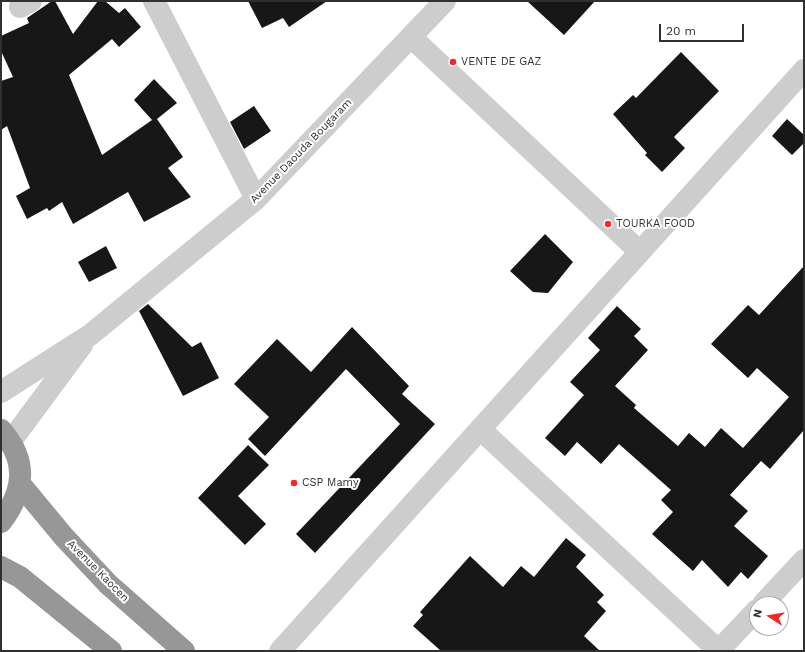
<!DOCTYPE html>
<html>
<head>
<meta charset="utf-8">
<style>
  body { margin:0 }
  #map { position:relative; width:805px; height:652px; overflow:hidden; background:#fff; font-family:"Work Sans",sans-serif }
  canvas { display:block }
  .frame { position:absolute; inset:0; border:2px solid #303030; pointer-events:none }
  .north { position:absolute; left:749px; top:596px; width:40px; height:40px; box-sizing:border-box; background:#fff; border:1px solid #acacac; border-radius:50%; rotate:282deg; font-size:11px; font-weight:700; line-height:16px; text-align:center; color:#303030 }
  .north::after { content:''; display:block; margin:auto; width:14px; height:18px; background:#f22828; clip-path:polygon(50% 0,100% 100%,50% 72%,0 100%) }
  .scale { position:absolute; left:659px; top:24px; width:85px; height:18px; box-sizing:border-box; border:2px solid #303030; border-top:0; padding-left:5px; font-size:12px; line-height:14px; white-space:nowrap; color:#303030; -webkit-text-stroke:3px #fff; paint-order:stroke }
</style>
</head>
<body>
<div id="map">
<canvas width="805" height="652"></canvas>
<div class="frame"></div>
<div class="north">N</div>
<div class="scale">20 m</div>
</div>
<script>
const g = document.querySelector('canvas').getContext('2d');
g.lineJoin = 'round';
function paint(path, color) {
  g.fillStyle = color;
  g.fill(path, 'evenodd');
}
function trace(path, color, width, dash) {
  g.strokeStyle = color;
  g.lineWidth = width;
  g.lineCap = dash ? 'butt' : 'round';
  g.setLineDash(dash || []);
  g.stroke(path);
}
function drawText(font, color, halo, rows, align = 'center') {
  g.font = font + ' "Work Sans",sans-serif';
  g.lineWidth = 4;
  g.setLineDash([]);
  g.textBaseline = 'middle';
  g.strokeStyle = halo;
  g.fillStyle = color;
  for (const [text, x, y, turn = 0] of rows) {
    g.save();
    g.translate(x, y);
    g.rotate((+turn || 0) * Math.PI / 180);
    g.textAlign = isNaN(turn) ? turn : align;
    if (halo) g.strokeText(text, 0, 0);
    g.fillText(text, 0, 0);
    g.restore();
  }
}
paint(new Path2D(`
  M52,1H55L73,34L98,1H105L119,13L125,8L141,27L119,47L112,39L69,75L102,155L152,120L134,100L154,79L177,103L157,119L183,157L168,168L191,197L144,222L128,192L73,224L62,202L49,211L47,208L27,219L16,196L30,188L7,126L1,130V81L13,77L1,51V36L29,23L27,18Z
  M248,1H327L289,27L283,18L262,28Z
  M527,1H595L564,35Z
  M681,52L719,91L674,137L685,148L662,172L645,155L647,153L613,114L633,95L636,98Z
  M254,106L271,131L244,149L230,122Z
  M787,119L804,135V143L792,155L772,136Z
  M545,234L573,262L548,293L533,292L510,271Z
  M106,246L117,268L89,282L78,262Z
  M804,266V430L770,469L761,461L730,495L748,511L734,526L768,556L748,579L741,572L728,587L702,560L693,571L652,534L673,512L661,500L671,490L619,444L601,464L577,442L565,456L545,438L584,395L570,382L600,350L588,338L617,306L641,329L634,336L648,350L615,386L636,405L634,408L678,446L689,433L705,447L721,428L743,448L789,397L757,368L748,378L711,344L748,305L759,315Z
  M148,304L192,347L201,342L219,378L183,396L139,311Z
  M352,327L409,386L402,394L435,424L315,553L296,534L400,424L346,369L265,456L248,439L269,417L234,384L277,339L311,372Z
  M248,445L269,465L238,496L266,524L245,545L198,498Z
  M566,538L586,555L576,567L604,595L597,602L606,611L584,636L600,651H441L413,626L423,615L420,612L470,556L503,587L521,566L534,577Z`), '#171717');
trace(new Path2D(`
  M154,1L256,199
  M20,7L31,1
  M411,37L640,252
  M1,392L90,335L256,199L445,1
  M480,429L719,651
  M11,441L82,345
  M763,604L804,560
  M280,651L804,70
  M718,651L757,610`), '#cdcdcd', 22);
trace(new Path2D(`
  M1,430C28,461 25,490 1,522
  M20,484L64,537L108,584L184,651
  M1,567L20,577L111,651`), '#979797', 22);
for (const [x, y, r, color] of [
  [453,62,4,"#f22828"],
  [608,224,4,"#f22828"],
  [294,483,4,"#f22828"]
]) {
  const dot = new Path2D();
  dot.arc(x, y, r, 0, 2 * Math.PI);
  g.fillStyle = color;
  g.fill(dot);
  trace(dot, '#fff', 1.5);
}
drawText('11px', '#303030', '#fff', [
  ["VENTE DE GAZ",461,62],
  ["TOURKA FOOD",616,224],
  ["CSP Mamy",302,483]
], 'left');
drawText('11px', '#303030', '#fff', [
  ["Avenue Daouda Bougaram",301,151,-46],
  ["Avenue Kaocen",98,571,45]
]);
</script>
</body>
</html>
